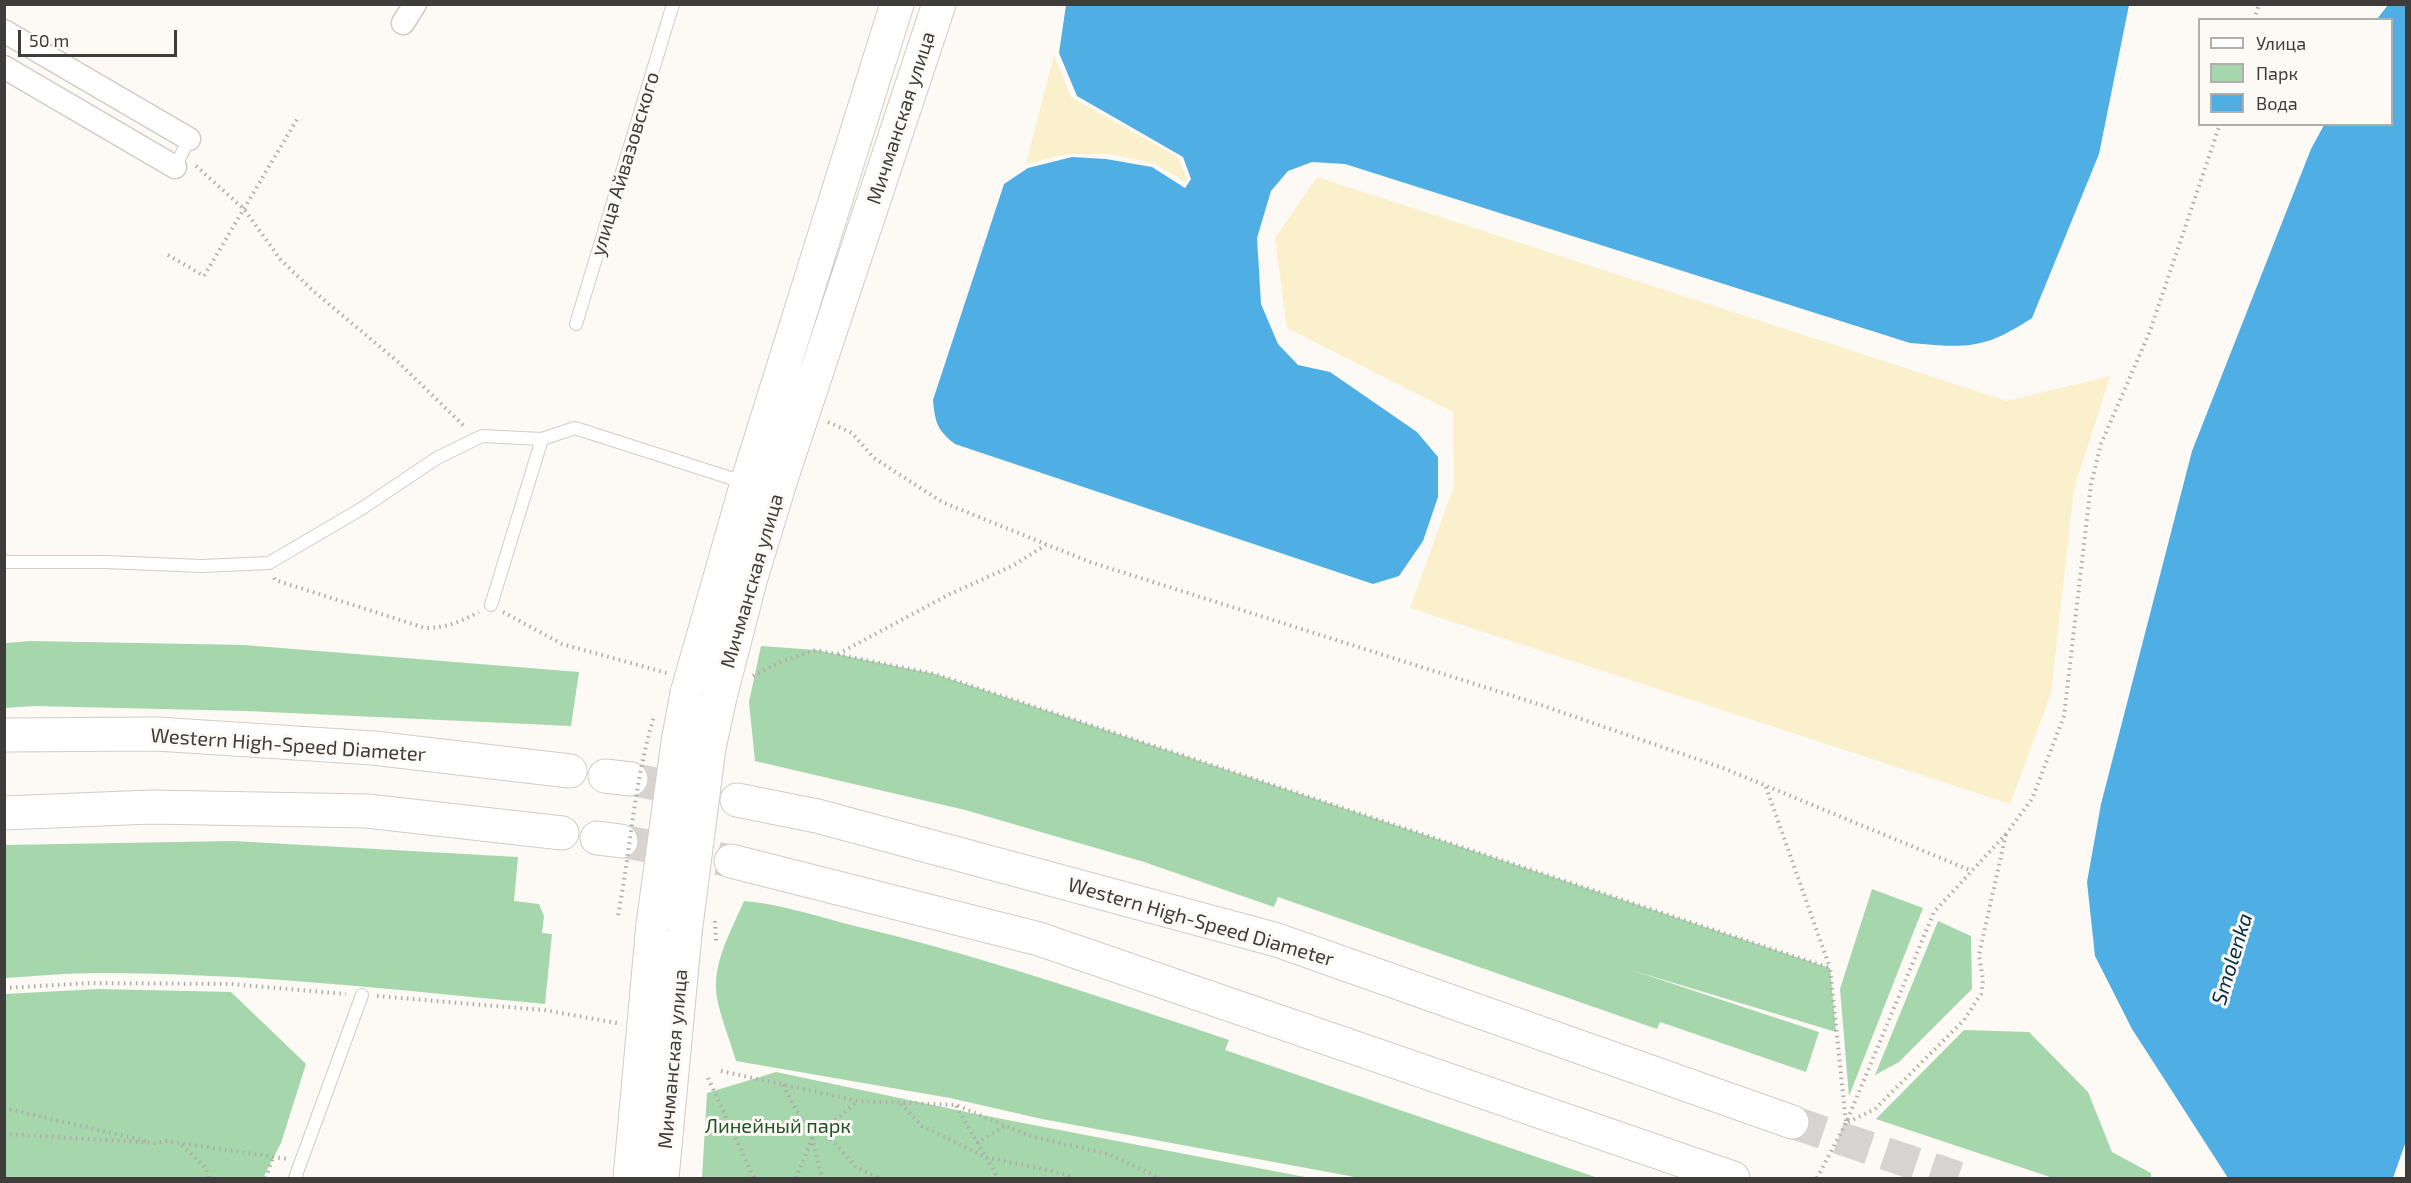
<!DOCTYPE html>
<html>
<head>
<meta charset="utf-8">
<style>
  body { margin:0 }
  #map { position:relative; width:2411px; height:1183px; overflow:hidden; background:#fdf9f5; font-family:"Exo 2",sans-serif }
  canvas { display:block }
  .frame { position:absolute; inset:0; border:6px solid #3e3d3b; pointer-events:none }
  .legend { position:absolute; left:2198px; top:18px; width:195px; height:108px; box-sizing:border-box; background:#fdf9f5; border:2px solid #b1aeab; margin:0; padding:8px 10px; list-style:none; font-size:18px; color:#3e3d3b }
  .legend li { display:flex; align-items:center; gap:12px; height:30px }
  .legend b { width:30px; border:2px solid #b1aeab }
  .scale { position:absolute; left:18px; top:30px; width:159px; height:27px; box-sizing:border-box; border:3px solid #3e3d3b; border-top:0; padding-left:8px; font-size:18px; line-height:21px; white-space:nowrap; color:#3e3d3b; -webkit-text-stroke:4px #fdf9f5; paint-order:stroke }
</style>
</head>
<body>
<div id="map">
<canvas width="2411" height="1183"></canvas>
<div class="frame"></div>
<ul class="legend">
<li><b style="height:8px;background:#fff"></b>Улица</li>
<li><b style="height:16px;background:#a6d6ac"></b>Парк</li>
<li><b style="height:16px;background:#4faee3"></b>Вода</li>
</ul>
<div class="scale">50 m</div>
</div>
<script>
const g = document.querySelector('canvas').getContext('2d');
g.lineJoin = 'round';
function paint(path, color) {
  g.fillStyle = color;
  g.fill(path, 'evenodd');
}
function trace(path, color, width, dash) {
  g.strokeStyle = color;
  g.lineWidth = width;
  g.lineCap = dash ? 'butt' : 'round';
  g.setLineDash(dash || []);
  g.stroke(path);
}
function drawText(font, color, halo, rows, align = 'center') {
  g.font = font + ' "Exo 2",sans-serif';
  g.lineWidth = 6;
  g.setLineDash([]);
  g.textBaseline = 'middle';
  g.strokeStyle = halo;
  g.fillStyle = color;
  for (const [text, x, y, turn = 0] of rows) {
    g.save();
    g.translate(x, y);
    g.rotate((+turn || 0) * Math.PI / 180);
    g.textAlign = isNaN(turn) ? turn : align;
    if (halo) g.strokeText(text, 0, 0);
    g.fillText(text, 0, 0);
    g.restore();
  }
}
paint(new Path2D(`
  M31,641L244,645L579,672L571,726L246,711L34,706L5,708V643Z
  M761,646L816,650L935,674L1830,968L1836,1032L1631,970L1819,1032L1806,1072L1660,1022L1657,1029L1278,897L1274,907L1144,862L965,810L755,761L749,702Z
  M233,841L518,857L514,901L539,904L544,916L542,933L552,934L545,1004C397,990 249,973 100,973C68,973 36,976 5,978V845Z
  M1872,889L1923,908L1849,1096L1840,989Z
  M744,901C782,904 822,918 859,927C985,957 1107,999 1229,1040L1225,1050L1598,1178H1360L1042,1119L950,1098L736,1061C730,1040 721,1019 717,998C711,965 731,931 744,901Z
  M1938,921L1971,936L1972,989L1899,1062L1875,1075Z
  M98,989L231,992L306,1064L281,1143L263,1178H5V994Z
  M1964,1030L2029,1032L2088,1092L2112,1152L2151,1173V1178H2053L1876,1119Z
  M776,1072L971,1113L1310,1178H702L707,1093Z`), '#a6d6ac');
paint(new Path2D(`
  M1054,55L1071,97L1178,157L1187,179L1184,182L1154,163L1107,154H1068L1026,164Z
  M1317,177L2007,401L2110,376L2074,489L2051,693L2010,804L1410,608L1454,486L1453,412L1287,328L1275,238Z`), '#faf0cb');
paint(new Path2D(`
  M1066,5V4L2129,5L2099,154L2032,318C1983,350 1967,348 1910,343L1345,164L1312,162L1288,171L1271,191L1257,238L1261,304L1278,344L1298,365L1330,372L1417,432L1438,457V497L1423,541L1399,576L1373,584L955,444C937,430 935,422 933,400L1004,184L1028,168L1072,157L1106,159L1152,167L1185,188L1191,179L1183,157L1077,96L1059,53Z
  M2388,5H2406V1141L2393,1178H2228L2132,1029L2095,956L2087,882L2101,804L2192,451L2311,149L2324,125L2392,124V20L2377,19Z`), '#4faee3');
trace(new Path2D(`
  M631,779L700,793
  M621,841L731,861
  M1792,1122L1958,1178`), '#d7d3d0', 33, [33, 16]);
const lane = new Path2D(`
  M175,167L189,139
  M576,324L673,4
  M4,562H106L202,566L269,563L361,509L437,458L482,436L542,439L575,428L746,483
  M491,605L542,439
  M295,1178L362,995`);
const street = new Path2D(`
  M403,23L415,4
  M4,31L189,139
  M4,67L175,167`);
const secondary = new Path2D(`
  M687,693L747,483L897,4
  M720,697L750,581L781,479L939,4
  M630,1178L653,924
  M662,1178L685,933`);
const highway = new Path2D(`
  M4,735L157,734L373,748L570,771
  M605,776L631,779
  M737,800L817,816L1277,940L1792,1122
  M4,813L151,807L367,811L562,833
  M597,838L621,841
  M731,861L1039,939L1733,1178`);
trace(lane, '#d0ccc8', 14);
trace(street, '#d0ccc8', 25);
trace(secondary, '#d0ccc8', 35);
trace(highway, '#d0ccc8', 35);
trace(new Path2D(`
  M2254,20L2259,4
  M196,166L244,209L280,259L312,290L397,361L465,427
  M168,255L204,276L299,116
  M828,422L852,433L874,458L942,502L1090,562L1535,703L1723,768L1972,871
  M274,578L275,580L425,628C446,628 460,622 479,612
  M503,612L562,644L667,673
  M838,654L950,594L1012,566L1046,545
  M753,676L778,663L816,650L935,674L1830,968L1846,1123L1875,1109L1964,1020L1981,994L1983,980L1979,955L2006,834
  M1766,787L1830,968
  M4,988L91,983L231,984L346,994
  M377,996L544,1010L617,1023
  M721,1071L858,1101L956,1105L1030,1136L1108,1154L1160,1178
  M708,1078L754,1178
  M783,1085L812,1139L822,1178
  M901,1104L922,1126L985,1157L1065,1174L1073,1178
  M956,1106L998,1178
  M4,1108L146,1141
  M823,1130L856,1167L879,1178
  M4,1134L155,1143L167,1141L287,1159
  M977,1143L1005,1126
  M182,1145L207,1169L208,1178
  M266,1178L273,1157
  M796,1178L812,1139L857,1102
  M1817,1178L1846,1123L1934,912L2006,834L2032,799L2064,716L2091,484L2101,444L2150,331L2220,124`), '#aeaba8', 4, [1.5, 4.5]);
trace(lane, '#fff', 12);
trace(street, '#fff', 22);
trace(secondary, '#fff', 33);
trace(highway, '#fff', 33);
const secondaryBridge = new Path2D(`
  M653,924L678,742L687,693
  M685,933L709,748L720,697`);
trace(secondaryBridge, '#d0ccc8', 35, []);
trace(new Path2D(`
  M618,915C631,849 634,780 654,717
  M715,921L716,941`), '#aeaba8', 4, [1.5, 4.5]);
trace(secondaryBridge, '#fff', 33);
drawText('20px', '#3e3d3b', '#fdf9f5', [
  ["Мичманская улица",901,118,-72],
  ["улица Айвазовского",625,164,-73],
  ["Мичманская улица",752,581,-74],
  ["Western High-Speed Diameter",288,745,4],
  ["Western High-Speed Diameter",1201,922,16],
  ["Мичманская улица",673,1059,-85]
]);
drawText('20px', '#1f542a', '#fdf9f5', [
  ["Линейный парк",778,1126]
]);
drawText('italic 21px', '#042f45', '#fdf9f5', [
  ["Smolenka",2232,959,-73]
]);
</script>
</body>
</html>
